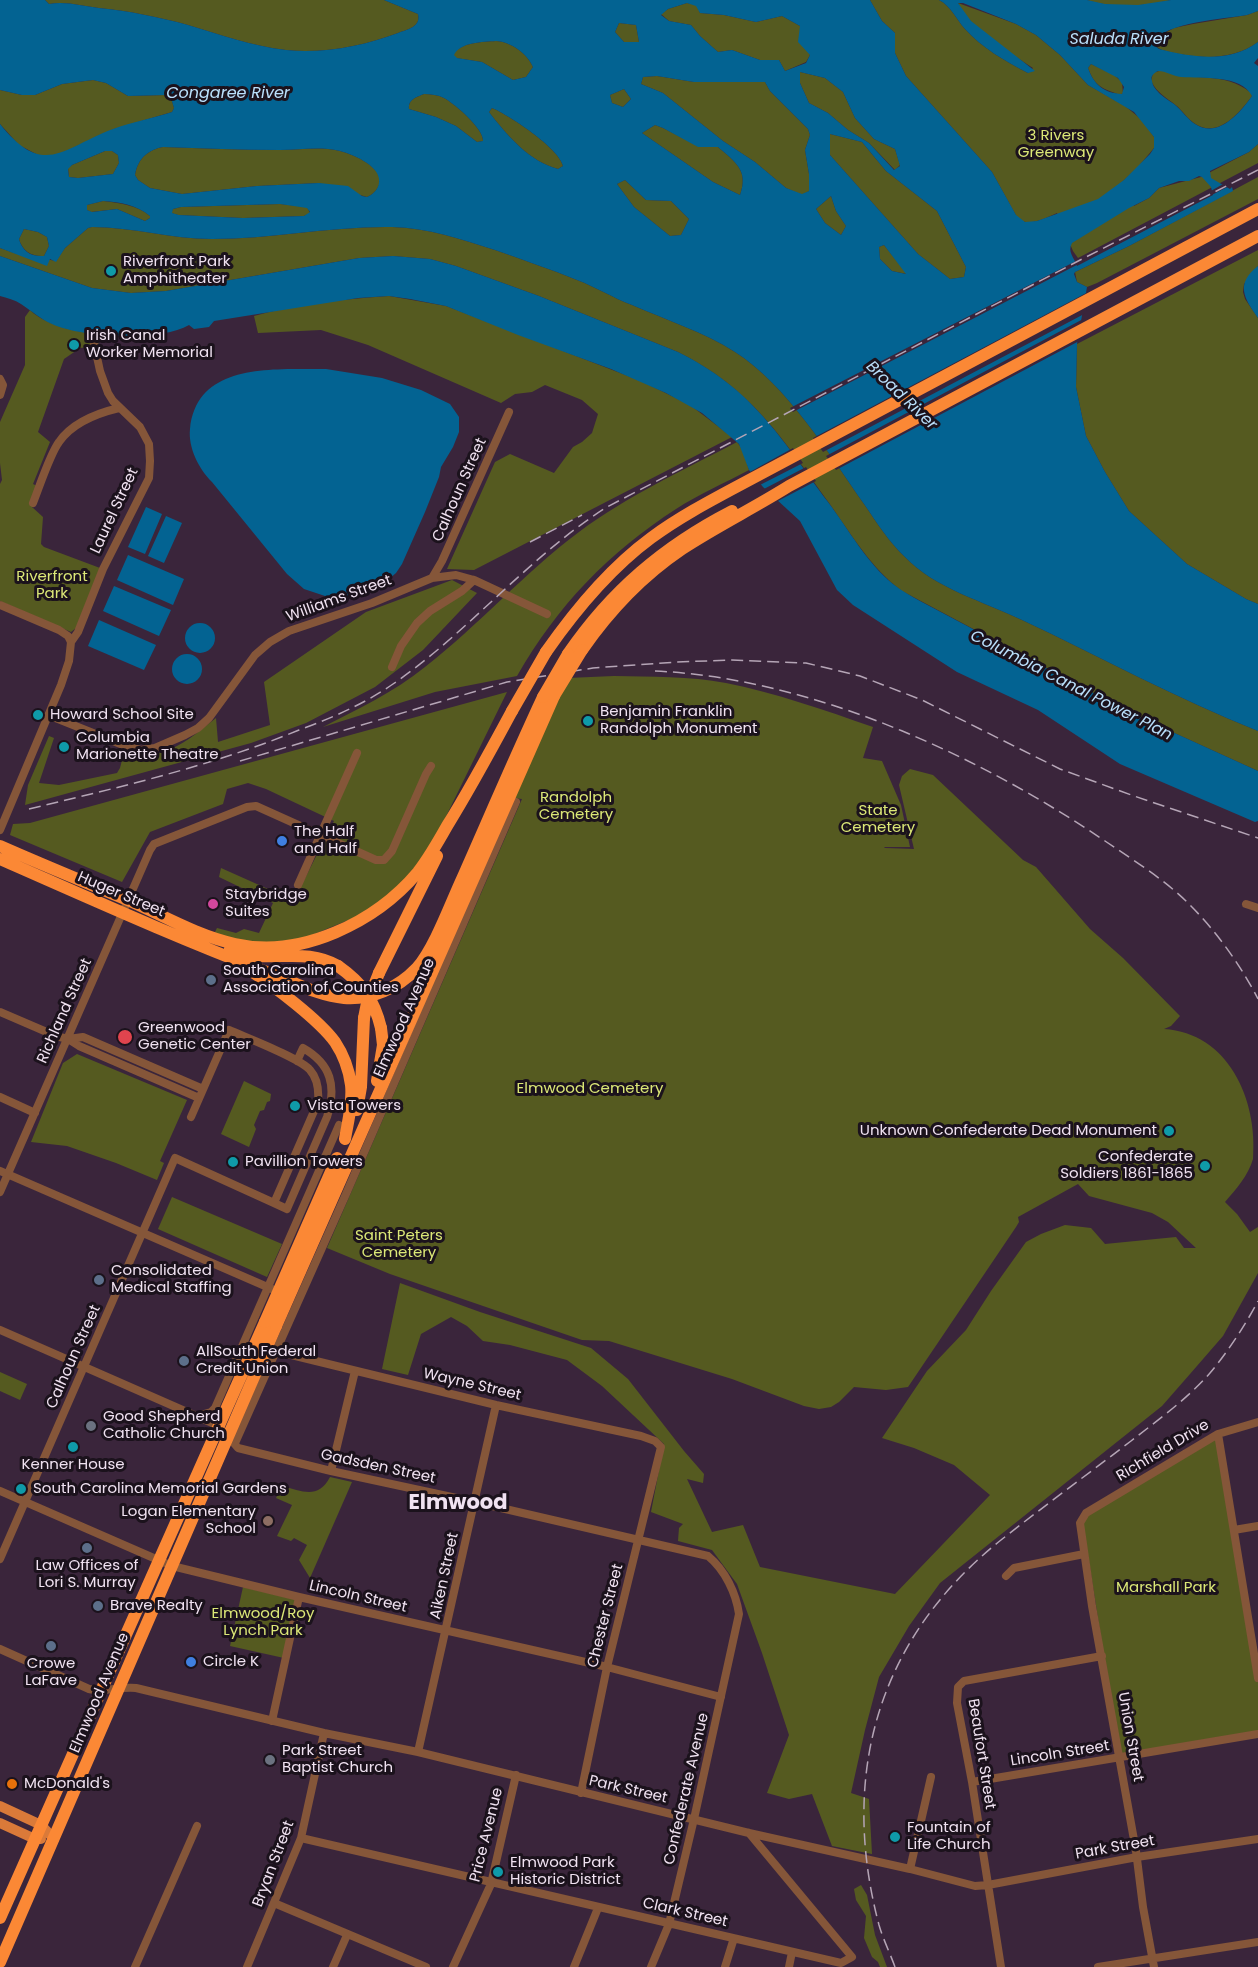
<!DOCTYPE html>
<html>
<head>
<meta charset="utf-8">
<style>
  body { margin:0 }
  canvas { display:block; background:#3a253b }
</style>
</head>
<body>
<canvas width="1258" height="1967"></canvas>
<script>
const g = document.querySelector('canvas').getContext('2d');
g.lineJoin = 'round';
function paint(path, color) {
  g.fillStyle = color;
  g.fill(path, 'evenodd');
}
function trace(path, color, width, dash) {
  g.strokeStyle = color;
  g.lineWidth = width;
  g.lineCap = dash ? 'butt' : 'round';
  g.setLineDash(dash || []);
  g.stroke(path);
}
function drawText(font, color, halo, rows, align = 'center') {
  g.font = font + ' Poppins,sans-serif';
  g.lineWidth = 6;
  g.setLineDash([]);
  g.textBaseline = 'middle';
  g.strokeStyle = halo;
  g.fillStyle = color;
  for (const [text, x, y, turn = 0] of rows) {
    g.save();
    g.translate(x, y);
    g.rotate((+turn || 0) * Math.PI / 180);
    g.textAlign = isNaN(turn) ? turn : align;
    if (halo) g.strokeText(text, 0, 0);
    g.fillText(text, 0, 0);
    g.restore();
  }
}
paint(new Path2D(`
  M45,0H384L418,14C421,27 408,29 398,33C364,46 322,54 286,50C252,46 221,35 188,25C159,17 129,11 99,8C82,6 66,1 49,4Z
  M870,0H939C951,6 956,19 965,29C982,48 1005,61 1028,73L1033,68C1009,52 970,29 958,3L1016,24L1036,35L1060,55L1088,85L1125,106L1142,120L1154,137V148L1138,167L1120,184L1134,206L1149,198L1159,188L1201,177L1249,152L1258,144V163L1078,258L1073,251L1057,213C1045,218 1030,227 1018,219L992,172L906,76L895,53V33L882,21Z
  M1087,0H1171C1145,6 1113,9 1087,0Z
  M687,3L697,5L700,13L724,15L756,22L782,16L800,26L810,55L806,62L785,71L779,60H760L732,50L718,52L700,36L691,25L669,21L661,14L668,9Z
  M1258,11V42C1234,60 1202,59 1174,53C1166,51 1158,50 1153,43L1156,38L1174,28L1193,24L1247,15Z
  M619,23L636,25L639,42H624L615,32Z
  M496,41C511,42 527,53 533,67L526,77L513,80L482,62L456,58L453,55C460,42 483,42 496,41Z
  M1091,64L1114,75L1122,82L1123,93L1120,95C1102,88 1095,87 1088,68Z
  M1162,70C1192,83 1224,70 1251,93L1252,96C1241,111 1221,136 1199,126C1190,122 1185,114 1178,107C1170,100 1160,95 1154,86L1151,81L1153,73Z
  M800,72L825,78L843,92L855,118L874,139L895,149L900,165L895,170L869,143L848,130L828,113L809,103L800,83Z
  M657,76L694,82H765L770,91L808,129L810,135L805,150L809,174V191L802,195L786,188L755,162L723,141L663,93L641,84L643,77Z
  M93,80L106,83L128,96L166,95L171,98L174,108L172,112L114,129L62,153L50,156L38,155L19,145L0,124V90L22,95H35L62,84Z
  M624,89L631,99L623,107L612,103L610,95Z
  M424,94C431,94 438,95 444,98C455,104 484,129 483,141L477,142L456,126L436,117L409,109C408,99 417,97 424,94Z
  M492,108C509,115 559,148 563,166L558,169C529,161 510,138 492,116L489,112Z
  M655,125L663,128L698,146L718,147C735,162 749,170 740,195L713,182L642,133Z
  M830,134L862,142L886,171L937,211L966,267L964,277L950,279L918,254L830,155Z
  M163,147C202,148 241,150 280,150C300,150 319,146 340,151C352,154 378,165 380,179C380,188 374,194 367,197L319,183L257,186L182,194L150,188L138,180L135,175C138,158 148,150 163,147Z
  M105,151H112L118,155L119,163L113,174L78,178L69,177L68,168L72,165Z
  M1258,177V199L1097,283L1087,287L1077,282L1075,272L1129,246Z
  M625,180L646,200L671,201L689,219L681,235L670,236L634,207L617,184Z
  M831,196L836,211L846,226L841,235L825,223L816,209Z
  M103,201C120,203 137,205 150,216V218L145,221L117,209L91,212L87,210V205Z
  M280,204L307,207L310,213L304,216L243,218L178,215L171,213L173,209L181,207Z
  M92,227C133,227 171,239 212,239C272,239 331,226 392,227C428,228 461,239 495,250C523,260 550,269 577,280C596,287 613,298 632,305C666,320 704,332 735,352C787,385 829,454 864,504C877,523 889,542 905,557C934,588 985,602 1022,620C1101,657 1177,699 1258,731V771L1135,715L902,591C871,568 851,534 829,503C782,438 752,389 678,352L539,296L456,266L430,259L393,256L359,258L166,291L131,293L92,288L0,256V248L14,253L56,261L65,248L88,228Z
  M24,229L38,232L47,237L49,246L44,256C31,257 22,250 19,239Z
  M884,245L907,274L892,271L880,259L879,247Z
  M1258,250V266L1244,284L1243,292L1245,299L1258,318V604L1246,599L1187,564L1129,511L1105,472L1086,436L1076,387L1077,344Z
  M389,296L446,306L641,381L690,405L732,437L474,570L447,569L495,462L510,454L554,473L573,447L582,442L592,433L598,414L582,400L545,385L532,392L515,394L501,403L368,345L321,330L258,333L254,316C297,304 344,299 389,296Z
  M30,310C46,326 79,332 100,335L98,346L80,348L64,359L38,432L50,442L33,484L37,486L32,507L43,517L41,544L44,547L100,568L76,628L71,632L0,601V484L2,480L0,463V422L25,365V317Z
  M737,442L743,450L749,470C725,483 699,494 676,509C608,553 558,605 517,676L435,692L323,727C358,709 394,692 425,667C479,625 524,573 579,532C627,496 684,470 737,442Z
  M452,580L477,593L423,650L375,687L306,723L251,743L25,805L28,785L49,736L54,738L39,783L59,785L117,773L120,768L123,756C135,751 148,756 160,753C182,747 199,731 216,718L218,742L270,725L264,682L366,612Z
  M614,676C651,677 689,676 726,683C776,693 824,710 873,727L863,758L882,761L901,805L910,847H884L885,848L914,849L899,785L902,776L910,769L933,775L1023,860L1036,867L1090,929L1123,958L1180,1016L1171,1026L1164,1029C1228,1033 1258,1099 1253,1159C1248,1176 1236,1189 1225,1202L1237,1214L1250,1232L1258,1227V1273L1223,1336L1190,1374L1162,1406L940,1583L909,1626L879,1677L865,1730L851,1793L869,1799L872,1854L832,1846L812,1794L789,1799L767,1793L789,1735L762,1653L737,1584L712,1550L678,1541L679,1528L683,1524L651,1512L664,1444L602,1386L567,1360L510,1345L483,1341L467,1326L451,1317L421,1334L408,1375L382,1369L400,1283L480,1312L591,1348L628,1379L684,1451L704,1474L703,1483L687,1479L712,1532L743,1525L760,1567L895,1594L990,1495L954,1465L914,1448L882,1438L927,1371L966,1330L991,1291L1026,1242L1041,1234L1065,1225L1091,1228L1105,1244L1176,1237L1184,1248H1196L1168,1222L1152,1213L1089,1196L1078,1184L1018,1217L1019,1222L1016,1227L908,1387L886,1390L854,1387L839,1402L831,1407L819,1409L804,1406L732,1379L609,1341L582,1340L390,1274L327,1248L522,799L513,798L568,678Z
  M507,692L430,849L399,888L361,915L307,937L286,942L245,943L214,934L217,928L236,933L244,929L259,933L273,903L219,877L221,868L268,889L282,888L298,892L334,821L266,789L248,783L227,789L223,804L150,832L122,882L10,835L13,824L30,823Z
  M77,1054L187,1100L160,1161L164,1163L157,1180L116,1163L67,1146L31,1142L63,1063Z
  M244,1081L271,1094L270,1101L267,1102L264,1110L260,1111L254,1125L256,1129L249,1147L221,1134Z
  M172,1197L282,1244L267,1277L158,1229Z
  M0,1372L27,1384L20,1400L0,1391Z
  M1218,1434L1258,1678V1734L1120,1757L1082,1517Z
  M330,1477L352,1482L310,1578L299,1560L307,1545L294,1538L291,1541L277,1536L292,1505L276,1498L282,1486C302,1491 318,1500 330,1477Z
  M243,1587L297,1600L284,1658L230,1646Z
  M861,1885L867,1895L875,1935L887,1967H880L878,1962L872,1957L864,1938L866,1916L856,1900L854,1889Z`), '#555a20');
paint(new Path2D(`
  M0,0H45L49,4C66,1 82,6 99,8C129,11 159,17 188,25C221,35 252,46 286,50C322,54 364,46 398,33C408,29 421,27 418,14L384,0H870L882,21L895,33V53L906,76L992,172L1016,215L1025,222L1037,221L1098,199L1124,180L1150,154L1154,148V137L1134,112L1088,85L1060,55L1036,35L1016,24L963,3H958L971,21L1035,71L1028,73C1005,61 982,48 965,29C956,19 951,6 939,0H1087L1105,4L1138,5L1171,0H1258V11L1247,15C1225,19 1165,22 1153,42L1155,46L1159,49C1192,57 1228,64 1258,42V58L1254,63L1258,66V144L1249,152L1210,171L1211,178L1230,189L1232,187L1233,191L1129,246L1075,272L1074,274L1077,282L1087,287L1077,344L1076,387L1086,436L1105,472L1129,511L1187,564L1246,599L1258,604V731C1177,699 1101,657 1022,620C985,602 934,588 905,557C889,542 877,523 864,504C829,454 787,385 735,352C704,332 666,320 632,305C613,298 596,287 577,280C550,269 523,260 495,250C461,239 428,228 392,227C331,226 272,239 212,239C171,239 133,227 92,227L88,228L65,248L56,262L50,259L47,266L0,248V124C44,179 62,148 113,129C132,122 153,118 172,112L174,108L171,98L166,95L128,96L106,83L93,80L62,84L35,95H22L0,90ZM687,3L696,6L700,13L724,15L756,22L782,16L800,26L798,42L810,55L806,63L785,71L779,60H760L732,50L718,52L700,36L691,25L669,21L661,15L668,9ZM619,23L636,25L639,42H624L615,32ZM496,41C511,42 527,53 533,67L526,77L513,80L482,62L457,58L454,55C460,42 483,42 496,41ZM1091,64L1118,78L1124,87L1122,94C1104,93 1094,85 1088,68ZM1158,71C1166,71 1173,76 1181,77C1201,79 1241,74 1252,96C1240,113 1218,139 1195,124C1187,119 1182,110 1174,104C1167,99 1153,91 1152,81C1150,76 1154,73 1158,71ZM800,72L825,78L843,92L855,118L874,139L895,149L900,166L894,170L869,143L848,130L828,113L809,103L800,83ZM657,76L694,82H765L770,91L808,129L810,135L805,150L809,174V191L802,194L786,188L755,162L723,141L663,93L641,84L643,77ZM624,89L631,99L623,107L612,103L610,95ZM424,94C431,94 438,95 444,98C455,104 484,129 483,141L477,142L456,126L436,117L409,109C408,99 417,97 424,94ZM492,108C509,115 559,148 563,166L558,169C529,161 510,138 492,116L489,112ZM655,125L663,128L698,147H718C735,162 749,170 740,195L713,182L642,133ZM830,134L862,142L886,171L937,211L966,267L964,277L950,279L918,254L830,155ZM163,147C202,148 241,150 280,150C300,150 319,146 340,151C352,154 378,165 379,179C380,188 374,194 367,197L362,196L348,186L319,183L257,186L182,194L150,188L138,180L135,175C138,158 148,150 163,147ZM105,151H112L118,155L119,163L113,174L78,178L69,177L68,169L72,165ZM1199,176L1202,177L1211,187L1213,195L1077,266C1074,257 1067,252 1072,243L1129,208L1149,198L1159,188L1179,181H1189ZM625,180L646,200L671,201L689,219L681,235L670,236L634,207L617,184ZM831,196L836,211L846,226L841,235L825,223L816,209ZM103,201C120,202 137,205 150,216V218L145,221L117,209L92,212L87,210V205ZM280,204L307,208L310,212L304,216L243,218L179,215L172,213L173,209L181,207ZM24,229L38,232L47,237L49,246L44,256C31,257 22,251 19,239ZM884,245L906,274L892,271L880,259L879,247Z
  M0,256L92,288L131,293L166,291L359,258L393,256L430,259L456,266L539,296L678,352C753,389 780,437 828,502C849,530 866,562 893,584C902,591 911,596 920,601L1135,715L1258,771V821L1255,822L1120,764L1038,710L957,672L853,605L837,590L800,521L763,487L749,470L739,444L702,413L666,393L611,369L518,335L446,306L410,299L389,296L358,298L214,321L209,327L194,329L189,325C160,342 83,338 52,324C40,319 32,311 21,304C15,300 7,298 0,296Z
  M1258,266V318C1244,298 1235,284 1258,266Z
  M326,369L382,378L421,390L450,404L459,417V432L453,447L441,467L439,477L425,512L402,564L396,573L377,589L367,594L353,597H328L304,589L287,574L212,482C199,469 188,448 190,429C197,361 276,370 326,369Z
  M146,507L162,514L145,554L128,547Z
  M166,516L182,523L164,563L148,556Z
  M128,555L184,579L173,605L117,580Z
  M114,586L171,610L159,636L103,611Z
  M99,620L156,645L144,670L88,646Z
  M185 638a15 15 0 1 1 30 0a15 15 0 1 1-30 0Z
  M172 669a15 15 0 1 1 30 0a15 15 0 1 1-30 0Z`), '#036392');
paint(new Path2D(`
  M1225,183L1233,184L793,412L790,408L1078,260L1079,262L1209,194V192Z
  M1090,291L1086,313L823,452L813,438Z
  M1085,318L1081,340L836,470L826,456Z
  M793,448L803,463L758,486L748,473Z
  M806,467L816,481L776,502L762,490Z`), '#3a253b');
trace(new Path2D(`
  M0,379L3,385L0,395
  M33,503C39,488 50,454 59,442C72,423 98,413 119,408
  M432,578L442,561L509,412
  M0,605L59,630L68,636L71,642
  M392,667L401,646L417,623L430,611L462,591L474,580
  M48,715L123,745L141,750L155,748L185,735L198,728L209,718L255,655L270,642L289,631L372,603L432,578L456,575L474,580L547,614
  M0,830L61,685L69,661L71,642L78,632L103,569L149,478L150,461L149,444L140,427L113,401L108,393L100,371L94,343
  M298,885L357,753
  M1246,904L1258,908
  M0,1012L56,1036L68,1039L83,1037L203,1089
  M68,1039L79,1046L199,1098
  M0,1097L35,1113
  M0,1171L272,1289
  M0,1192L150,850L154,844L247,807L256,806L376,860H384L392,851L426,774L431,766
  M274,1203L287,1209L327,1117C337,1086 331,1064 303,1048L297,1061
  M0,1330L219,1426L238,1448L331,1471L475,1502L708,1556C725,1570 736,1593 739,1614L694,1819L669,1924L651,1967
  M275,1351L496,1405L641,1436L655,1441L661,1447L607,1667L581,1793
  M197,1416L211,1412L215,1408L339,1125
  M1218,1434L1258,1678
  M235,1443L346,1194L516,802
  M331,1471L355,1371
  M0,1491L172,1566L299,1597L603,1666L721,1697
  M1234,1530L1258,1526
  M0,1559L175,1158L274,1203L318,1102C319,1090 318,1079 310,1070C300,1058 247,1038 229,1030L191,1117
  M1006,1576L1014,1568L1084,1554
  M0,1649L89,1689C105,1693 120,1686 136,1688L324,1733L418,1752L749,1833L910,1869L975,1886L988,1885L1137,1857L1258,1839
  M272,1721L299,1597
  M418,1752L496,1405
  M972,1782L1258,1734
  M301,1838L841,1963L852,1957L749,1833
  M910,1869L931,1777
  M274,1903L426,1967
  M135,1967L197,1826
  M247,1967L301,1838L324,1733
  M333,1967L347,1935
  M453,1967L491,1884L516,1775
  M574,1967L598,1908
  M725,1967L734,1938
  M789,1967L792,1952
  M1001,1967L972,1782L957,1703L958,1687L964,1681L1102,1656
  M1098,1967L1258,1942
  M1154,1967L1143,1907L1136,1851L1092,1606L1080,1523L1086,1513L1218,1434L1258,1422`), '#855639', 8);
trace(new Path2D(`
  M0,1806L41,1825L54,1839
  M0,1823L35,1839H41`), '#da7a39', 10);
trace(new Path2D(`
  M582,650C609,611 642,576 682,549C717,526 754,508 789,486L1258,236
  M546,652C576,609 609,569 651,538C678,518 708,502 738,486L1258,209
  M568,654C611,591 664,546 732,511
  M0,846C43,865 87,883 130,901C164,916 198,936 235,944C301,959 376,922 418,872C429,858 438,842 447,826C470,789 491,750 512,711
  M0,859C89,898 177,938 267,972C292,981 318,996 344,998C372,1000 398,988 417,968C435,947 450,905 462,879C489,818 515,757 543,697
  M230,949C266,966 302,945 338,966
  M251,971C274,986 319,1020 335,1042C343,1054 349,1070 351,1085C353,1103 348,1121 345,1139
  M379,973L437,856
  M377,1081L383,1045L381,1028
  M357,1110L361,1087L364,1018
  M348,1163L554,696
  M0,1918L265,1322
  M0,1962L276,1326`), '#fb8835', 12);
trace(new Path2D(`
  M530,542L582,515
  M655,671C811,678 978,755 1105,841C1133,860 1164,879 1189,904C1216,931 1240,964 1258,999
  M240,761L507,682L593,668L677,662L732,660L806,663L860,676L922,700L1060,769L1134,796L1258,838
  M29,809C120,787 212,766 299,730C332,718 364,704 393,684C470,631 528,557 607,507L1084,258L1258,170
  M895,1967C890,1953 883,1939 879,1925C839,1774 878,1638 1001,1540C1044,1506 1088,1474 1131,1441C1158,1420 1187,1399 1210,1373C1227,1353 1246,1324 1258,1301`), '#b5a5b6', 1.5, [12, 6]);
trace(new Path2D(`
  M554,696L582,650
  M543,697L568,654
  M512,711L546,652
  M338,966C362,983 374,999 381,1028
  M364,1018L367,1003L379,973
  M265,1322L337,1158
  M276,1326L348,1163`), '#fb8835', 12);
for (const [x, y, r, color] of [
  [111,271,6,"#0f9aa8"],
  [74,345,6,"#0f9aa8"],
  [38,715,6,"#0f9aa8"],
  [588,721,6,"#0f9aa8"],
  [64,747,6,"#0f9aa8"],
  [282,841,6,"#3f7fe0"],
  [213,904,6,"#d1479c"],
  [211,980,6,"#5c6f8a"],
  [125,1037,8,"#e0444e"],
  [295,1106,6,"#0f9aa8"],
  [1169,1131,6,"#0f9aa8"],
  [233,1162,6,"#0f9aa8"],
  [1205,1166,6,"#0f9aa8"],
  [99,1280,6,"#5c6f8a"],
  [184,1361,6,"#5c6f8a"],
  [91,1426,6,"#6b7280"],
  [73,1447,6,"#0f9aa8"],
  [21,1489,6,"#0f9aa8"],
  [268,1521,6,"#8d6e63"],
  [87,1548,6,"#5c6f8a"],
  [98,1606,6,"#5c6f8a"],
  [51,1646,6,"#5c6f8a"],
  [191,1662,6,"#3f7fe0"],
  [270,1760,6,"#6b7280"],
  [12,1784,6,"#e8710a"],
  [895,1837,6,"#0f9aa8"],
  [498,1872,6,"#0f9aa8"]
]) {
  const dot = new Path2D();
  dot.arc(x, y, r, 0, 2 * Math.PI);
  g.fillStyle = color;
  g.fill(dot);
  trace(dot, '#1b121c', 2);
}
drawText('15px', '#dce877', '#1b121c', [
  ["3 Rivers",1056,136],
  ["Greenway",1056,153],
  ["Riverfront",52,577],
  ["Park",52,594],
  ["Randolph",576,798],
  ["Cemetery",576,815],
  ["State",878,811],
  ["Cemetery",878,828],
  ["Elmwood Cemetery",590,1089],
  ["Saint Peters",399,1236],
  ["Cemetery",399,1253],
  ["Marshall Park",1166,1588],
  ["Elmwood/Roy",263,1614],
  ["Lynch Park",263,1631]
]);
drawText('15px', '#f0e2f1', '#1b121c', [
  ["Riverfront Park",123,262],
  ["Amphitheater",123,279],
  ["Irish Canal",86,336],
  ["Worker Memorial",86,353],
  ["Benjamin Franklin",600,712],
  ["Randolph Monument",600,729],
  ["Howard School Site",50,715],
  ["Columbia",76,738],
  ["Marionette Theatre",76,755],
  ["The Half",294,832],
  ["and Half",294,849],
  ["Staybridge",225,895],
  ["Suites",225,912],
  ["South Carolina",223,971],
  ["Association of Counties",223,988],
  ["Greenwood",138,1028],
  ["Genetic Center",138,1045],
  ["Vista Towers",307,1106],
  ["Unknown Confederate Dead Monument",1157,1131,"right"],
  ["Confederate",1193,1157,"right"],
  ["Soldiers 1861-1865",1193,1174,"right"],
  ["Pavillion Towers",245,1162],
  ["Consolidated",111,1271],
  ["Medical Staffing",111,1288],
  ["AllSouth Federal",196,1352],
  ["Credit Union",196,1369],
  ["Good Shepherd",103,1417],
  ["Catholic Church",103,1434],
  ["Kenner House",73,1465,"center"],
  ["South Carolina Memorial Gardens",33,1489],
  ["Logan Elementary",256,1512,"right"],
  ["School",256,1529,"right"],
  ["Law Offices of",87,1566,"center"],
  ["Lori S. Murray",87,1583,"center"],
  ["Brave Realty",110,1606],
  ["Circle K",203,1662],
  ["Crowe",51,1664,"center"],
  ["LaFave",51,1681,"center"],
  ["Park Street",282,1751],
  ["Baptist Church",282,1768],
  ["McDonald's",24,1784],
  ["Fountain of",907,1828],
  ["Life Church",907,1845],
  ["Elmwood Park",510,1863],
  ["Historic District",510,1880]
], 'left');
drawText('15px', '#f0e2f1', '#1b121c', [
  ["Calhoun Street",460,490,-66],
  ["Laurel Street",115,511,-65],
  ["Williams Street",339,599,-20],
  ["Huger Street",121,895,23],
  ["Richland Street",65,1011,-66],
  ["Elmwood Avenue",405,1018,-66],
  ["Calhoun Street",74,1357,-66],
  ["Wayne Street",472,1385,13],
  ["Richfield Drive",1163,1451,-31],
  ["Gadsden Street",378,1467,12],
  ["Aiken Street",445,1576,-78],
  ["Lincoln Street",358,1597,13],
  ["Chester Street",606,1616,-76],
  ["Elmwood Avenue",100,1693,-67],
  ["Union Street",1130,1737,80],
  ["Beaufort Street",981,1754,81],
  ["Lincoln Street",1060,1754,-9],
  ["Confederate Avenue",687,1789,-77],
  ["Park Street",628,1790,13],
  ["Price Avenue",487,1835,-76],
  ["Park Street",1115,1848,-10],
  ["Bryan Street",274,1864,-69],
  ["Clark Street",685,1913,13]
]);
drawText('italic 16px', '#bae0fc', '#1b121c', [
  ["Saluda River",1119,40],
  ["Congaree River",228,94],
  ["Broad River",901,396,44],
  ["Columbia Canal Power Plan",1071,686,27]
]);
drawText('bold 21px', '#f0e2f1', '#1b121c', [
  ["Elmwood",458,1504]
]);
</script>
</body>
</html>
